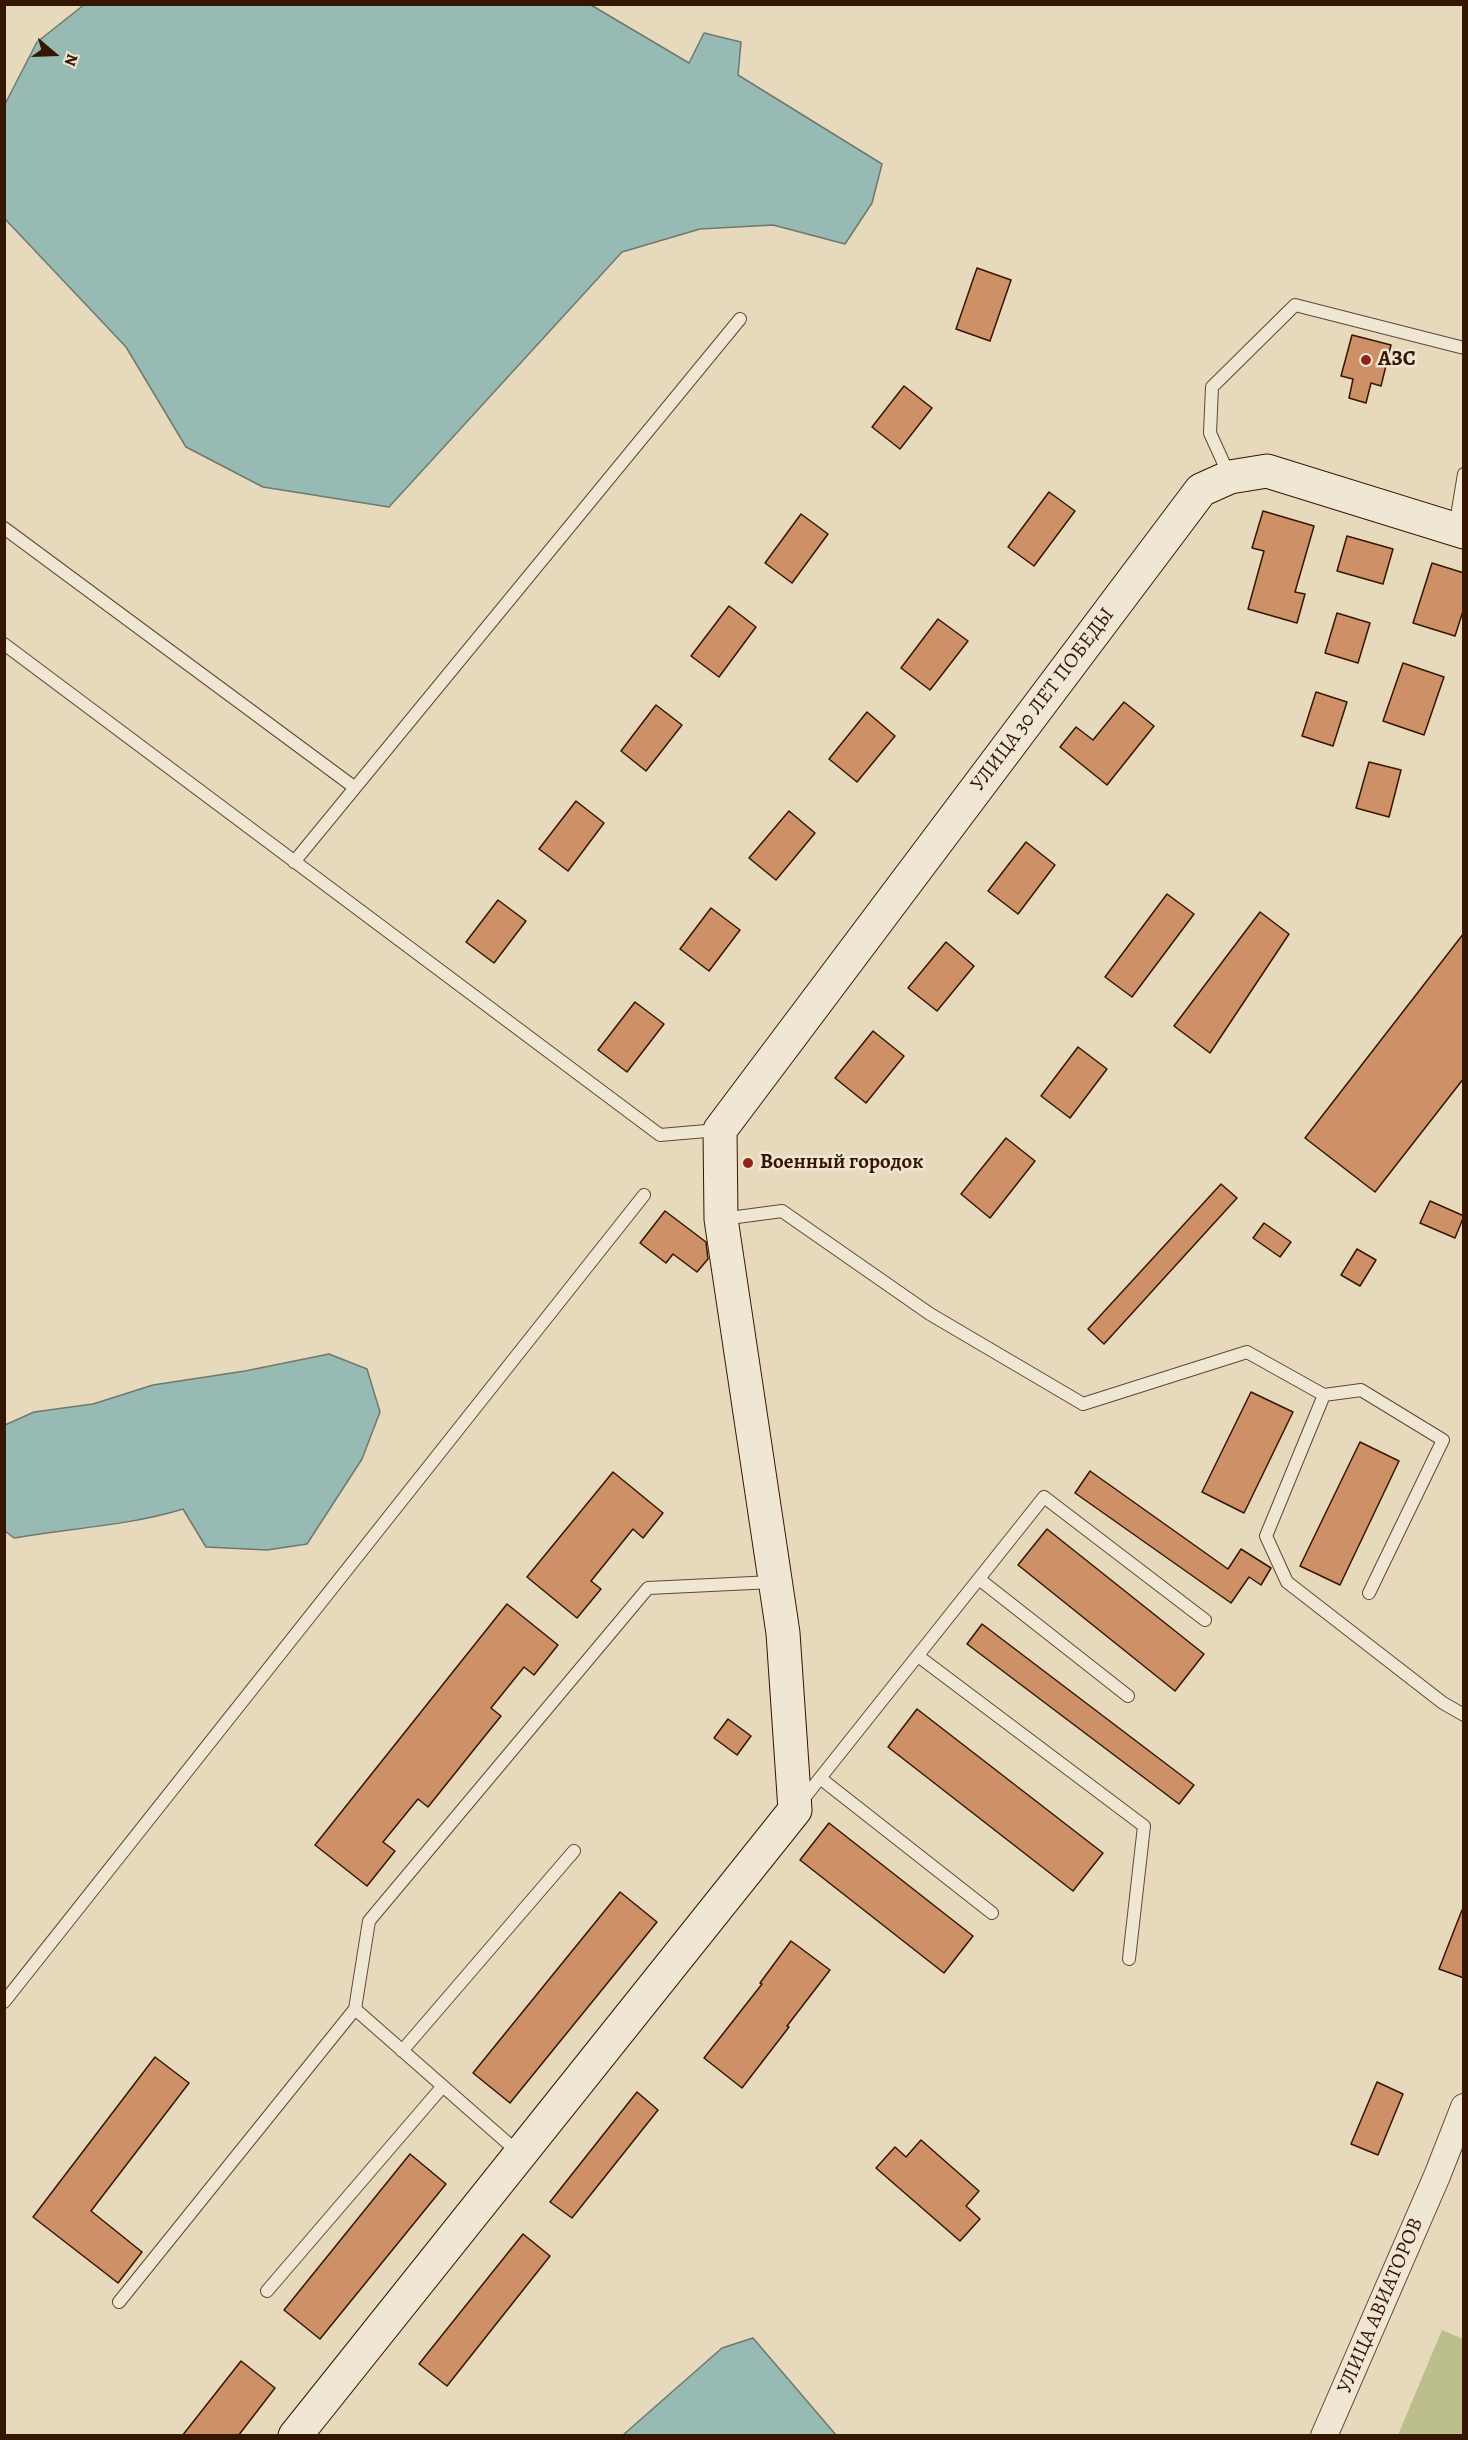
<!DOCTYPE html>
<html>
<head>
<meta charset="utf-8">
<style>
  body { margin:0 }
  #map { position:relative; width:1468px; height:2440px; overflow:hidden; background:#e7d9bc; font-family:Alegreya,serif }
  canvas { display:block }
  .frame { position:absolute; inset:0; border:6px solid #351602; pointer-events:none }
  .north { position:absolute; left:24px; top:24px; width:60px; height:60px; -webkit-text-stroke:4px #efe6d3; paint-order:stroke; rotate:109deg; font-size:16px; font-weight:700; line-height:24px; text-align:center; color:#351602 }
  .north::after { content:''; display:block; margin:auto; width:21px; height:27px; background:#351602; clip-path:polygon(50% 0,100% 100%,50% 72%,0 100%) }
</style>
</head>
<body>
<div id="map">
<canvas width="1468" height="2440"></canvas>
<div class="frame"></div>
<div class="north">N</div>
</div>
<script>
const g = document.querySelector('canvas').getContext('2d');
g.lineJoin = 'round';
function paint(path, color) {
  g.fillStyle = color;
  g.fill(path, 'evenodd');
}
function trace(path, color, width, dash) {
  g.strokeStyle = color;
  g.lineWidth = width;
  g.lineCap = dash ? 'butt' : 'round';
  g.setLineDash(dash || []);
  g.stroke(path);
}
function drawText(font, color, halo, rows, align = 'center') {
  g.font = font + ' Alegreya,serif';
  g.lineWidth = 5;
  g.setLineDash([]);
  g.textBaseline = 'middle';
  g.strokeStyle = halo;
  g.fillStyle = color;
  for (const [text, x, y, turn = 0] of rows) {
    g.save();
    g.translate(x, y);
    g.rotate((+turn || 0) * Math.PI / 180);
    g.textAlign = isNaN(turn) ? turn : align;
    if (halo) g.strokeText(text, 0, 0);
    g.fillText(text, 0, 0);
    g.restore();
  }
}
paint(new Path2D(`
  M1442,2330L1463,2339V2435H1398Z`), '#bcbe8c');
const water = new Path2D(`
  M85,4L591,5L689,63L704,33L741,42L738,75L882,164L872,203L845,244L773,225L700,229L622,252L389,507L263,487L186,447L126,347L5,219V104L37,42Z
  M329,1354L367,1369L380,1412L362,1459L307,1544L267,1550L206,1547L183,1509C128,1526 70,1528 14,1538L5,1531V1425L34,1412L93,1404L153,1385L245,1371Z
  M753,2338L836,2435H623L722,2348Z`);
paint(water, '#97bab4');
trace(water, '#70786d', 1.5);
const building = new Path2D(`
  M977,268L1011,280L990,341L956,329Z
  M1352,335L1391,345L1381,386L1371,383L1366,403L1349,398L1353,379L1341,376Z
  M904,386L932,408L900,449L872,427Z
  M1049,492L1075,511L1034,566L1008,547Z
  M1263,511L1314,526L1295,592L1305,594L1297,623L1248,609L1264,551L1252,548Z
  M801,514L828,534L792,583L765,563Z
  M1347,536L1393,549L1383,584L1337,571Z
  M1432,563L1464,573V608L1455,636L1413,623Z
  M729,606L756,627L719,677L691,656Z
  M1337,613L1370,623L1358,663L1325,653Z
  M938,619L968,641L930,690L901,668Z
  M1403,663L1444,677L1424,735L1383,721Z
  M1316,692L1347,702L1333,746L1302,736Z
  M1124,702L1154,726L1107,785L1060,747L1076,727L1093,740Z
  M656,705L682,725L646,771L621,751Z
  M867,712L895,736L857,782L829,759Z
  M1369,762L1401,770L1389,817L1356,808Z
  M576,801L604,823L568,871L539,849Z
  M789,811L815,833L776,880L749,858Z
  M1026,842L1055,865L1018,914L988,891Z
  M1167,894L1194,914L1132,997L1105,977Z
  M498,900L526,921L494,963L466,942Z
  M711,908L740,930L709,971L680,949Z
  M1260,912L1289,934L1210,1053L1174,1026Z
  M1464,933V1078L1375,1192L1305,1138Z
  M946,942L974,966L937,1011L908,988Z
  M635,1002L664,1024L627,1072L598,1050Z
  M873,1031L904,1056L866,1103L835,1078Z
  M1078,1047L1107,1069L1070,1118L1041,1096Z
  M1006,1138L1035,1161L990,1218L961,1194Z
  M1221,1184L1237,1198L1104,1344L1088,1329Z
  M1430,1201L1464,1216L1455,1238L1420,1223Z
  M665,1211L706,1242L708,1259L697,1272L673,1254L666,1263L640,1243Z
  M1264,1223L1291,1242L1280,1257L1253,1238Z
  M1357,1249L1376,1260L1360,1286L1341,1275Z
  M1251,1392L1293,1412L1244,1513L1202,1492Z
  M1360,1442L1399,1461L1340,1585L1300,1566Z
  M1090,1471L1228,1569L1241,1549L1271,1568L1261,1585L1249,1577L1231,1603L1075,1493Z
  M613,1472L663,1513L643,1538L633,1529L591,1581L601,1589L577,1618L527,1577Z
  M1047,1529L1204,1654L1175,1691L1018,1565Z
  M507,1604L558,1645L534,1675L524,1667L491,1708L501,1716L472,1752L428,1807L418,1799L383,1842L395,1851L367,1886L315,1845Z
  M982,1624L1194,1785L1179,1804L967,1644Z
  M917,1709L1103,1853L1073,1891L888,1747Z
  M728,1719L751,1736L737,1755L714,1738Z
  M829,1823L973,1936L944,1973L800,1860Z
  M620,1892L657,1922L510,2103L473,2073Z
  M1462,1910L1464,1911V1978L1439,1969Z
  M791,1941L830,1970L787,2026L789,2027L742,2088L704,2058L762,1984L760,1983Z
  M155,2057L189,2083L91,2211L142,2252L118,2283L33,2217Z
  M1377,2082L1403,2094L1378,2155L1351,2144Z
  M637,2092L658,2110L572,2218L550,2202Z
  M921,2140L979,2191L966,2206L980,2219L960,2241L876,2168L895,2147L906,2157Z
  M410,2154L446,2184L320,2339L284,2310Z
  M523,2234L550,2256L447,2386L419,2364Z
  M241,2361L275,2388L238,2436H182Z`);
paint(building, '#ce9067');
trace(building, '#351602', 1.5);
const lane = new Path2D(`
  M1229,475L1210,433L1212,387L1295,305L1464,348
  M4,528L354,787
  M1455,528L1464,474
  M4,644L660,1135L718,1130
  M294,862L740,319
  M722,1219L782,1211L930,1314L1083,1404L1247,1352L1324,1395L1266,1536L1287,1582L1443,1703L1464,1715
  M1324,1395L1361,1390L1443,1440L1369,1593
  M979,1579L1128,1696
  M918,1656L1144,1826L1129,1959
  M820,1778L992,1913
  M801,1802L1044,1497L1205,1620
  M4,2002L644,1195
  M355,2009L369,1921L648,1588L773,1582
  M402,2051L574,1851
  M267,2291L443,2086
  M119,2302L355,2009L519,2153`);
const street = new Path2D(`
  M1324,2436L1437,2176L1464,2107`);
const secondary = new Path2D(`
  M295,2436L795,1810L783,1633L721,1219L720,1130L1201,490L1230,477L1267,471L1464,532`);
trace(lane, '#624730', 14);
trace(street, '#624730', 28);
trace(secondary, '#351602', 35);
trace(lane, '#efe6d3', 12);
trace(street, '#efe6d3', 26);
trace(secondary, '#efe6d3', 33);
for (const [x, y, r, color] of [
  [1366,360,6,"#8f2418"],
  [748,1163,6,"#8f2418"]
]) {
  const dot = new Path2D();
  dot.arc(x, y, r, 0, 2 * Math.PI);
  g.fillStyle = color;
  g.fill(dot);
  trace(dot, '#efe6d3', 2);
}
drawText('bold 21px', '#351602', '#efe6d3', [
  ["АЗС",1378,360],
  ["Военный городок",760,1163]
], 'left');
drawText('21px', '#351602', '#efe6d3', [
  ["УЛИЦА 30 ЛЕТ ПОБЕДЫ",1043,700,-53],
  ["УЛИЦА АВИАТОРОВ",1381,2306,-67]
]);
</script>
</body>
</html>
